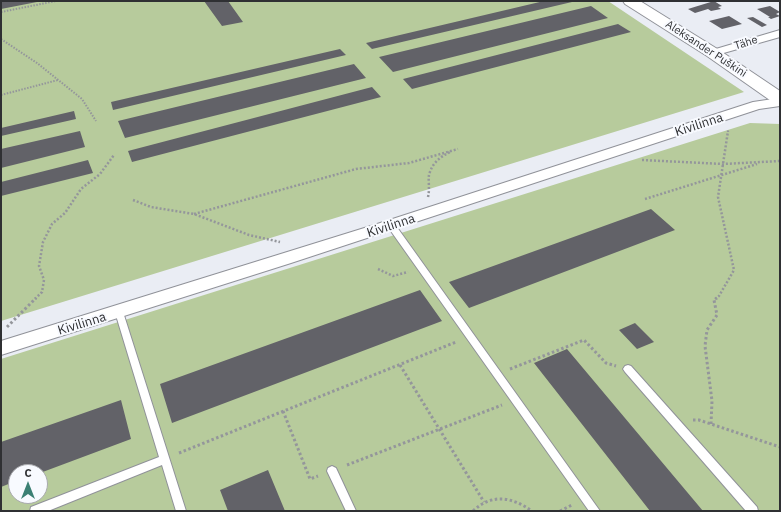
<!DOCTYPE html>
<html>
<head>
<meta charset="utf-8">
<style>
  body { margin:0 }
  #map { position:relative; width:781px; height:512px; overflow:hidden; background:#eaedf4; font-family:"IBM Plex Sans",sans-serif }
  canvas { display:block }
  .frame { position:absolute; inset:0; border:2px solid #2f3033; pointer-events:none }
  .north { position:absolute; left:8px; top:464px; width:40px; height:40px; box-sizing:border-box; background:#f8faff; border:1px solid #a8a9ad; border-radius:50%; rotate:0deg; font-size:11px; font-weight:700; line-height:16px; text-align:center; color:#2f3033 }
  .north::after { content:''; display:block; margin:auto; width:14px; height:18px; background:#3c8074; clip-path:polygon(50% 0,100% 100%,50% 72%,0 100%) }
</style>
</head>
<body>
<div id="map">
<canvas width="781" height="512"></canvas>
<div class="frame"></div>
<div class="north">С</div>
</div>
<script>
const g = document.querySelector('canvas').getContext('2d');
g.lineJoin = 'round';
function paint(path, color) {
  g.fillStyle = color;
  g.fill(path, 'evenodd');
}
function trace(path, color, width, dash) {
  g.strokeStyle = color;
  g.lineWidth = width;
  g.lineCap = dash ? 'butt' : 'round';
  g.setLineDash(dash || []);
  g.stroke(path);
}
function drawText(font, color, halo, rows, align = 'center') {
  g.font = font + ' "IBM Plex Sans",sans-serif';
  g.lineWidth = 4;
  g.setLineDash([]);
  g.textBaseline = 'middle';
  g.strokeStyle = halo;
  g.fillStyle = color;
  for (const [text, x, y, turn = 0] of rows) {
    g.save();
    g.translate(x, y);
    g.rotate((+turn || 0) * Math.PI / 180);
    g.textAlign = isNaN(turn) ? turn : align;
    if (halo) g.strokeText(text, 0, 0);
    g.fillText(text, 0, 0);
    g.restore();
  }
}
paint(new Path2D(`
  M1,1H608L744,92L1,321Z
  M750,123L780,124V511H1V359ZM16,472H40V496H16Z`), '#b7cb9c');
paint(new Path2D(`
  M1,1H37V2L1,9Z
  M204,1H228L243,22L222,26Z
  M544,1L572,2L372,49L366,43Z
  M714,1L722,6L718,7L721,9L711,11L708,9L695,13L688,9Z
  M591,6L608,18L393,72L379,57Z
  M770,6L780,12L776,14L780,16L771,19L768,17H770L757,9Z
  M729,16L742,24L722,29L709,21Z
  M753,17L767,25L762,27L747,18Z
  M618,24L631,32L412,89L403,79Z
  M340,49L346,55L113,110L111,102Z
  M354,64L366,78L125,138L118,121Z
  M372,87L381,97L132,162L128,151Z
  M74,111L76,119L1,136V128Z
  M80,131L85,147L1,168V149Z
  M88,160L93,173L1,196V182Z
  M651,209L675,230L469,308L449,282Z
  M420,290L442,321L172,423L160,384Z
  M635,323L654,342L637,349L619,330Z
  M567,349L703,511H650L534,363Z
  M121,400L131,439L40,473L16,472V481L1,487V442Z
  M268,470L285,511H228L220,490Z`), '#626268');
const service = new Path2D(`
  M391,222L394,223L600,511H589L388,227L387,225Z
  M119,309L122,310L123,312L186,511H176L162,465L48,511H30L31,507L159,457L115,312L116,310Z
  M628,365L631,366L757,507L758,511H746L625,372L623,369L625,366Z
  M332,466L336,468L356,511H346L327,471L328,468Z`);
const minor = new Path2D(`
  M780,30V37L713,56L709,55L707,53L709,51Z
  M780,98V106L759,109L291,263L1,355V341L374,225L753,102Z`);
const secondary = new Path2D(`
  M623,1H640L719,50L780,91V104L774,103L707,56L625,4Z`);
trace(service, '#909299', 2);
trace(minor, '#909299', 2);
trace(secondary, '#909299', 2);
trace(new Path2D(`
  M1,12L56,1
  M1,39L37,63L82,99L96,121
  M1,95L58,80
  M728,132V130`), '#94969b', 2, [1.5, 1.5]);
trace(new Path2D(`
  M642,160L723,164L780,161
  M428,197C430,189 428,181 429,175C432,163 440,157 450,152
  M645,199L757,164
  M133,200L151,207L194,214L249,235L280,242
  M194,214L356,169L409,163L458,149
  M378,269L393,276L408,272
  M35,299L42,292L44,280L39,266L43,242L52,224L65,213L81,189L100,174L114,155
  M715,299L719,296L734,270L718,197L728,131`), '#94969b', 2.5, [2, 2]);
trace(new Path2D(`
  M7,327L36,298
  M400,365L484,502
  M510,369L584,340L606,363L616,366
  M283,411L310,479L318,476
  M693,420H699L780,447
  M711,424L712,401L705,346L707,330L717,315L714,300L717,298
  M179,453L456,342
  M347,465L502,405
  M473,511C492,493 512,497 532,511
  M560,511L572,505`), '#94969b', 3, [2.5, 2.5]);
paint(service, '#fff');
paint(minor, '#fff');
paint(secondary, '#fff');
drawText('11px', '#2f3033', '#f8faff', [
  ["Tähe",746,43,-17],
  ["Aleksander Puškini",706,49,33]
]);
drawText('13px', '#2f3033', '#f8faff', [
  ["Kivilinna",699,125,-18],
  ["Kivilinna",391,226,-18],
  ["Kivilinna",82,324,-17]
]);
</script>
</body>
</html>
